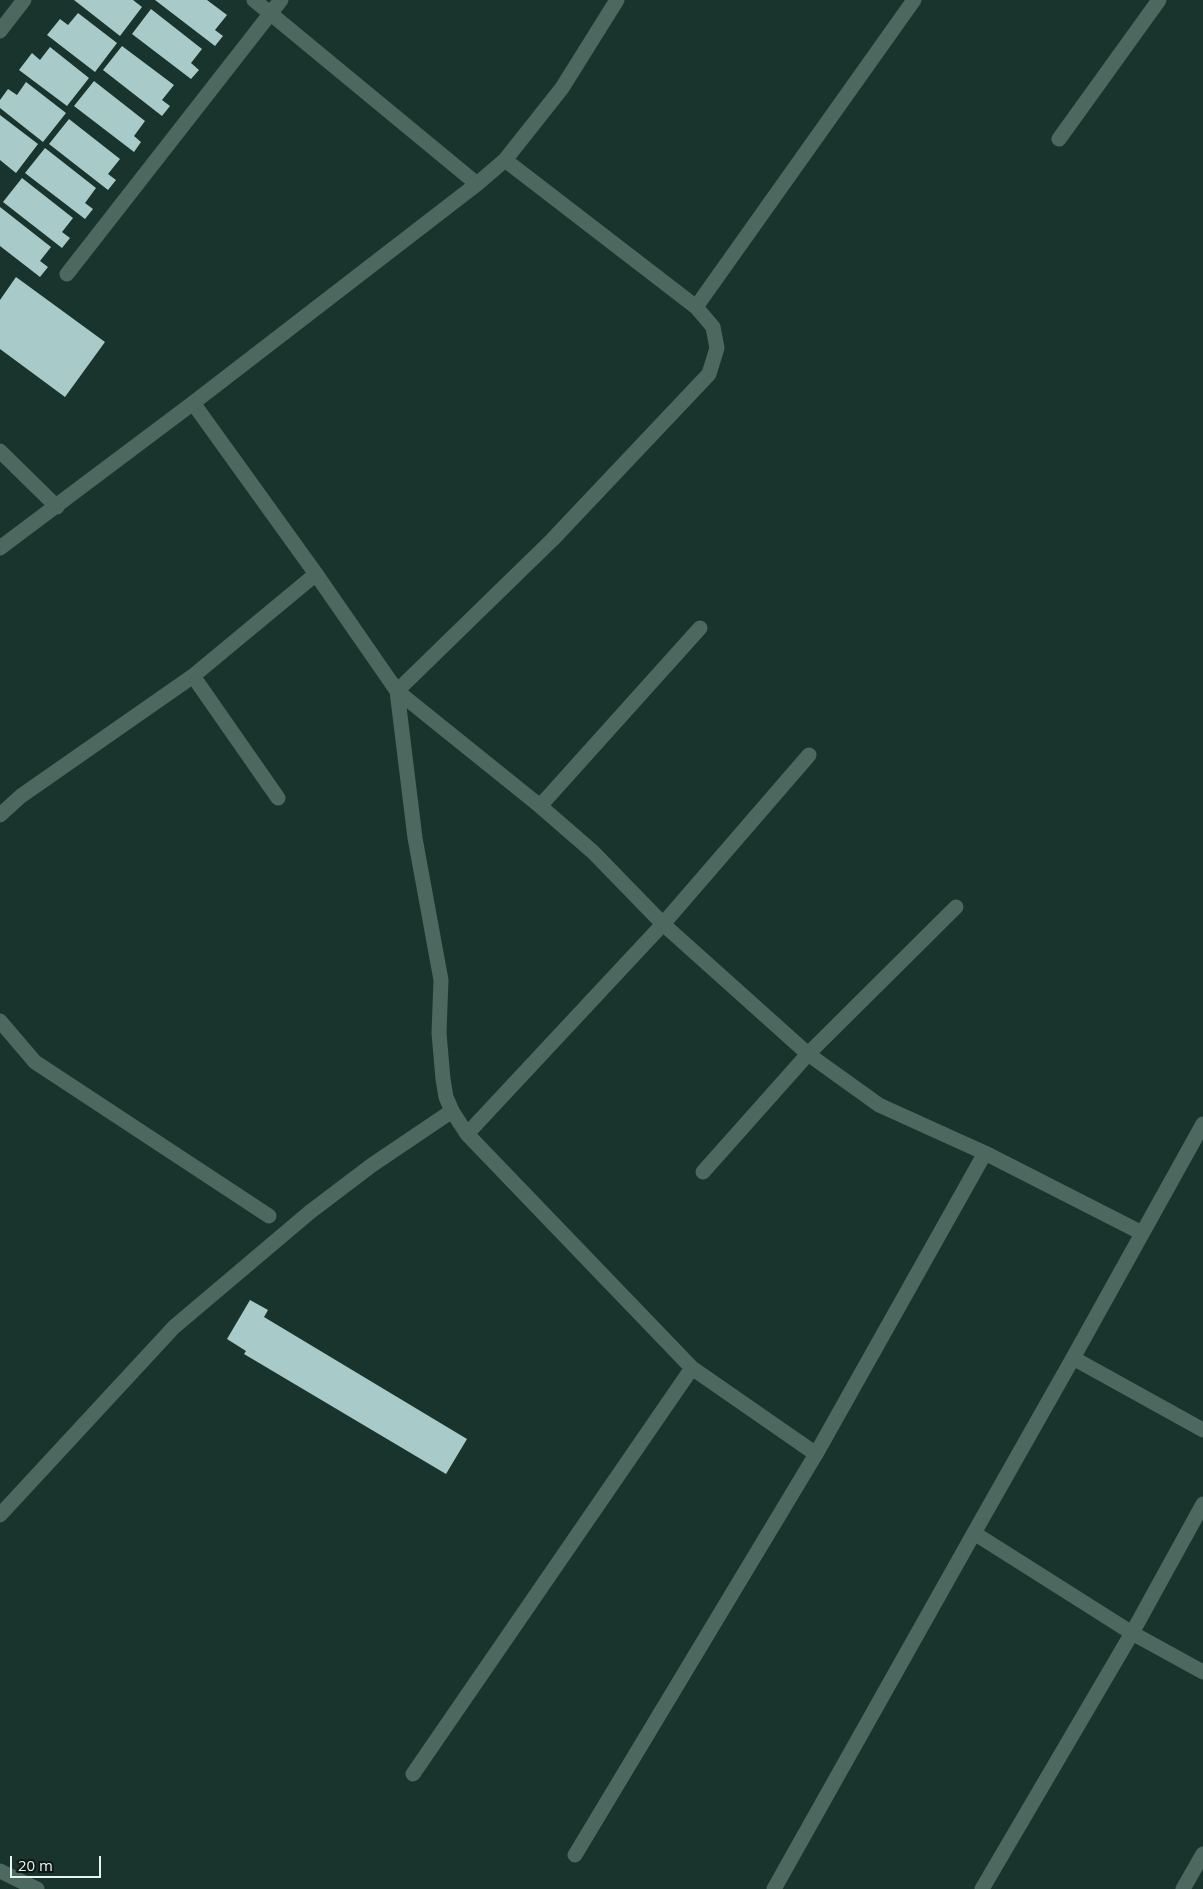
<!DOCTYPE html>
<html>
<head>
<meta charset="utf-8">
<style>
  body { margin:0 }
  #map { position:relative; width:1203px; height:1889px; overflow:hidden; background:#19342d; font-family:"Open Sans",sans-serif }
  canvas { display:block }
  .scale { position:absolute; left:10px; top:1856px; width:91px; height:22px; box-sizing:border-box; border:2px solid #e5f5ef; border-top:0; padding-left:6px; font-size:15px; line-height:18px; white-space:nowrap; color:#e5f5ef; -webkit-text-stroke:4px #0e1916; paint-order:stroke }
</style>
</head>
<body>
<div id="map">
<canvas width="1203" height="1889"></canvas>
<div class="scale">20 m</div>
</div>
<script>
const g = document.querySelector('canvas').getContext('2d');
g.lineJoin = 'round';
function paint(path, color) {
  g.fillStyle = color;
  g.fill(path, 'evenodd');
}
function trace(path, color, width, dash) {
  g.strokeStyle = color;
  g.lineWidth = width;
  g.lineCap = dash ? 'butt' : 'round';
  g.setLineDash(dash || []);
  g.stroke(path);
}
paint(new Path2D(`
  M74,0H133L142,7L120,36Z
  M155,0H207L227,15L215,30L223,36L215,46Z
  M151,9L202,49L191,63L199,70L191,79L132,34Z
  M78,13L117,43L95,72L47,35L60,19L68,25Z
  M122,46L174,85L162,100L170,106L162,116L103,70Z
  M50,47L89,78L67,106L19,70L32,53L40,60Z
  M94,81L145,121L134,136L141,142L134,152L74,106Z
  M26,82L66,113L43,142L0,108V100L8,89L17,95Z
  M0,115L38,144L16,173L0,160Z
  M69,119L120,159L108,174L116,180L108,190L49,144Z
  M45,148L96,188L85,203L93,209L85,219L25,173Z
  M22,178L73,218L62,232L70,238L62,248L3,202Z
  M0,207L51,247L40,261L48,267L40,277L0,246Z
  M16,277L105,342L65,397L0,349V300Z
  M250,1300L268,1310L264,1317L467,1439L446,1474L244,1354L246,1351L227,1339Z`), '#a8cac8');
trace(new Path2D(`
  M0,451L57,507
  M540,806L700,628
  M663,924L809,755
  M35,1062L269,1216
  M0,1515L174,1327L310,1212L372,1165L452,1111
  M0,1871L37,1889`), '#4c685f', 15);
trace(new Path2D(`
  M254,0L477,184
  M0,31L24,0
  M1059,139L1159,0
  M505,160L696,307L713,327L717,348L709,374L552,540L397,691L415,838L441,980L439,1033L443,1079L446,1097L452,1111L467,1134L692,1368L816,1454
  M67,274L281,0
  M696,307L914,0
  M193,403L316,574L397,691L540,806L593,852L663,924L808,1054L879,1105L985,1153L1142,1233
  M193,676L278,798
  M0,815L21,796L193,676L316,574
  M0,1021L35,1062
  M1203,1124L1073,1358L974,1533L1132,1633L1203,1672
  M467,1134L663,924
  M703,1172L808,1054L956,907
  M1073,1358L1203,1430
  M413,1774L692,1368
  M575,1855L816,1454L985,1153
  M774,1889L974,1533
  M982,1889L1132,1633L1203,1504
  M1183,1889L1203,1854`), '#4c685f', 15);
trace(new Path2D(`
  M0,548L193,403L477,184L505,160L562,88L617,0`), '#4c685f', 15);
</script>
</body>
</html>
